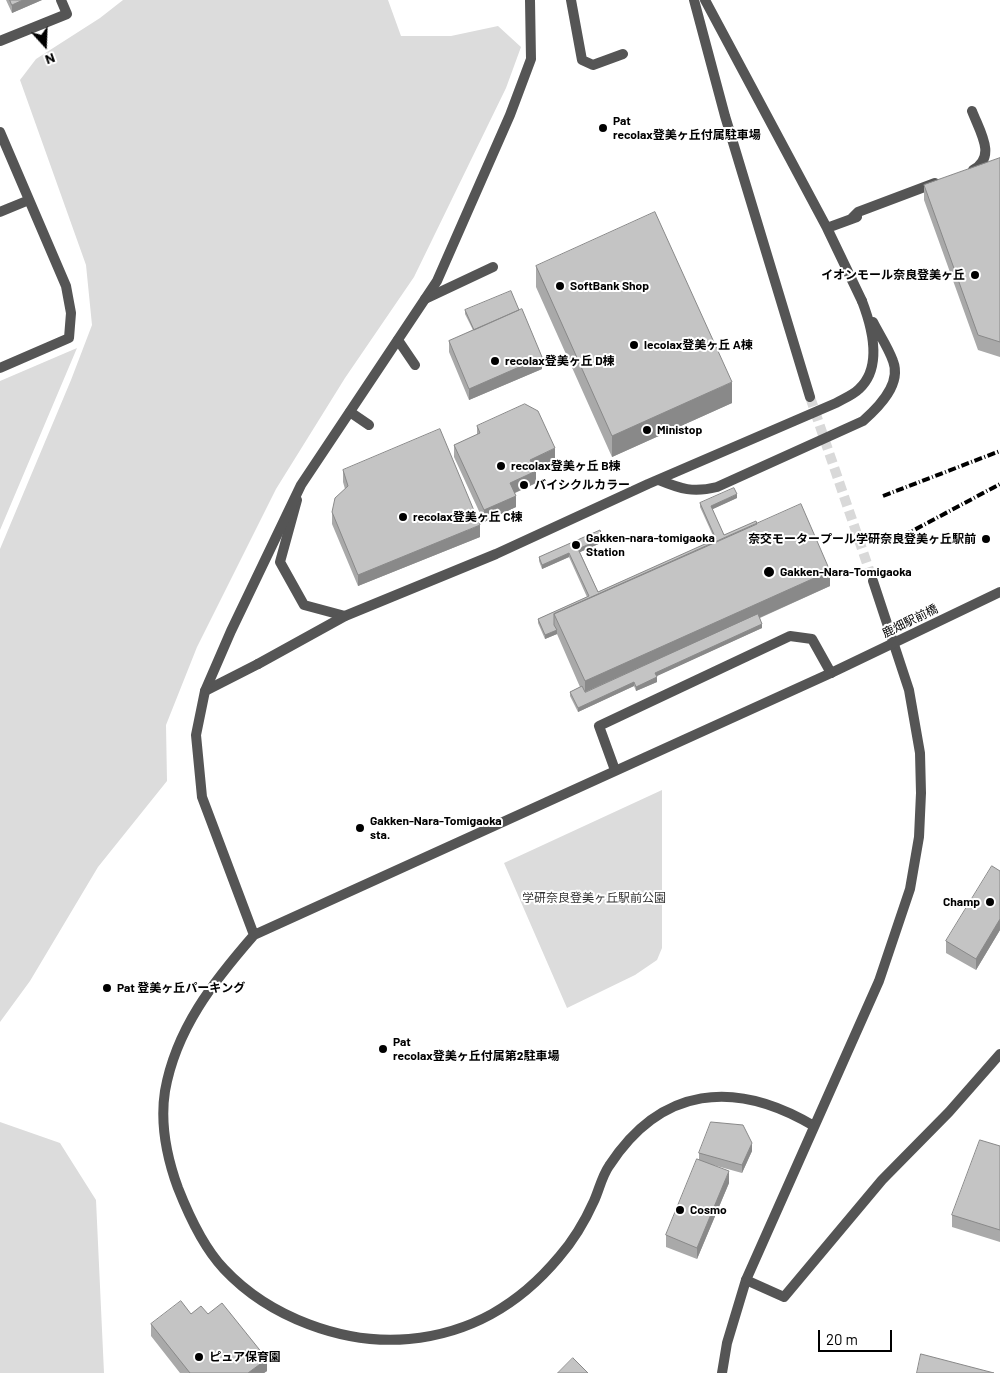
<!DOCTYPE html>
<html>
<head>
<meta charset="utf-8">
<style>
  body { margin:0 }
  #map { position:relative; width:1000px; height:1373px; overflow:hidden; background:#fff; font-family:Barlow,sans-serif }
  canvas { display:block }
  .north { position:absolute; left:20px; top:20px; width:50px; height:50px; -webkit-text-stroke:4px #fff; paint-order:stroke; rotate:160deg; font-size:14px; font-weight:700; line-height:20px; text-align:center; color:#000 }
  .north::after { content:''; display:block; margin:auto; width:18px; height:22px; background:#000; clip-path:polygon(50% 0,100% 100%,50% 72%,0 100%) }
  .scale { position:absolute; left:818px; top:1330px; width:74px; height:22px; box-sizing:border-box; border:2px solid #000; border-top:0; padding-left:6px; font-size:15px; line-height:18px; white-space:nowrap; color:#000; -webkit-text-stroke:4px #fff; paint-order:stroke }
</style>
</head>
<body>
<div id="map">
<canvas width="1000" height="1373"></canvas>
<div class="north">N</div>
<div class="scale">20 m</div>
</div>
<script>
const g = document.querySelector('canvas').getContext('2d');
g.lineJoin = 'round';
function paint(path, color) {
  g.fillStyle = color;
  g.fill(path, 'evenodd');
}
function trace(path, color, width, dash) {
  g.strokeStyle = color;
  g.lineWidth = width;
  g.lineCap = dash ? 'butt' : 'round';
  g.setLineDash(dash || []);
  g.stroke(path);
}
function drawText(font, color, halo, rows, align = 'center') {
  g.font = font + ' Barlow,"Noto Sans JP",sans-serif';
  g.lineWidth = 4;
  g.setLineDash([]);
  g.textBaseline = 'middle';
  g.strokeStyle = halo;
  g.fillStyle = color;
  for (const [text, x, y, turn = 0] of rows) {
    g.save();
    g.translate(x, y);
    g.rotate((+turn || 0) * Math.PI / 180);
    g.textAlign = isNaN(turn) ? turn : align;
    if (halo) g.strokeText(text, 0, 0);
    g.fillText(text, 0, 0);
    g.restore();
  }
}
paint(new Path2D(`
  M123,0H388L401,36H451L498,26L521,47L506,88L414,277L345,378L276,489L197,647L166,725L167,781L98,867L30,981L0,1022V549L71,380L92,325L86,265L20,80L36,59L100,18Z
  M77,348L0,530V381Z
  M662,790V948L657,960L635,975L567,1008L504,863Z
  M0,1122L60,1143L96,1200L104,1373H0Z`), '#dcdcdc');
trace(new Path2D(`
  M810,397L873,581`), '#d9d9d9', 10, [10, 5]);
trace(new Path2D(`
  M571,0L582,60L593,65L623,54
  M705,0L827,228L862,301
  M972,111C980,132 997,157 973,170
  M852,218L858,212L935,183
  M827,228L857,217
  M425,299L493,267
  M398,340L415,365
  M350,412L369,425
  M297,500L280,562L304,605L345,616
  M205,691L258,664
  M615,770L599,726L790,636L812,639L831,673`), '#555', 10);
trace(new Path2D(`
  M0,41L67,14L61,0
  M0,132L66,286L71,313L69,338L0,368
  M0,212L29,200
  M746,1280L784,1297L882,1180L949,1112L1000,1054`), '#555', 10);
trace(new Path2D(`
  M694,0L725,116L810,397
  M254,935L202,797L196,735L205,691L231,631L301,485L437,281L510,115L531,59L530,0
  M814,1126C735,1079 661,1086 609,1166C602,1176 599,1190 594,1201C585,1221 573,1241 559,1257C519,1305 471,1333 409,1339C343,1345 269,1317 224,1269C203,1247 189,1216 178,1188C167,1158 160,1123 165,1091C176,1029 213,982 254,935L831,673
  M722,1373L727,1343L746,1280L879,981L910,889L919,837L921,793L920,753L909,690L873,581`), '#555', 10);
trace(new Path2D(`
  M883,496L1000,451
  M903,536L1000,484`), '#000', 4, [8, 2.5, 1, 2.5]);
trace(new Path2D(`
  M659,480C681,489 693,493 717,487L863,421C879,407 902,384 893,361C888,347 879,334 873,322
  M258,664L345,616L496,554L648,484L836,403C843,399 853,395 859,389C883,367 872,327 862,301`), '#555', 10);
trace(new Path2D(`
  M831,673L1000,592`), '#555', 10);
paint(new Path2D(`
  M6,0H42L12,13Z
  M1000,158V357L978,350L924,200V185Z
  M536,266L732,403L612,457L536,287Z
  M465,310L542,369L469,400L449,352V341L473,330L465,314Z
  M477,426L555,460L535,470L536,483L515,493L516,507L484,522L454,457V445L477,435Z
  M343,470L480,537L358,586L332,524V512L345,489L343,482Z
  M737,498L712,509L724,535L757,524L830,586L760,618L762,628L656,676L657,682L636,691L634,686L578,712L570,696V692L580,687L557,634L545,639L538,623V619L587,597L569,557L542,569L539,561V557L603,542L580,552L598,592L715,540L700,507V503Z
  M1000,871V930L976,970L946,953V941Z
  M1000,1146V1242L952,1227V1215Z
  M752,1151L742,1173L713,1165L729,1183L697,1259L666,1247V1235L699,1159V1153Z
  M191,1314H208L267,1371L264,1373H180L151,1336V1324Z`), '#a9a9a9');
paint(new Path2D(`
  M23,0H42L12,13V5Z
  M542,357V369L469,400V389Z
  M732,382V403L612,457V436Z
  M555,448V460L530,472V460Z
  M536,471V483L510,495V483Z
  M737,494V498L711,510V506Z
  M516,496V507L484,522V510Z
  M480,525V537L358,586V575Z
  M603,538V542L578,553V549Z
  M569,553V557L542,569V565Z
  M830,571V586L585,696V681Z
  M762,624V628L655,677V673Z
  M557,630V634L545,639V635Z
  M657,677V682L636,691V687Z
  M634,682V686L578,712V708Z
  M1000,919V930L976,970V959Z
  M752,1143V1151L742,1173V1165Z
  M729,1171V1183L697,1259V1248Z
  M267,1359V1371L264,1373H248Z`), '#898989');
const building = new Path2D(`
  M10,0H23L12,5Z
  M1000,158V342L978,335L924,185Z
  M655,212L732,382L612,436L536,266Z
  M511,291L519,310L474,330L465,310Z
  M522,309L542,357L469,389L449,341Z
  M525,404L538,411L555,448L530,460L536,471L510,483L516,496L484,510L454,445L480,433L477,426Z
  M440,429L480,525L358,575L332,512L335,498L348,486L343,470Z
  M734,488L737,494L711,506L724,535L756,521L757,524L554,614V625L557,630L545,635L538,619L589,596L569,553L542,565L539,557L600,530L603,538L578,549L598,592L716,539L700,503Z
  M801,504L830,571L585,681L554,614Z
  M758,614L762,624L655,673L657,677L636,687L634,682L578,708L570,692L582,686L585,692Z
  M992,866L1000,871V919L976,959L946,941Z
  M711,1122L743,1125L752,1143L742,1165L699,1153Z
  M980,1140L1000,1146V1230L952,1215Z
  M697,1159L729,1171L697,1248L666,1235Z
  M181,1301L191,1314L201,1306L208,1314L222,1303L267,1359L248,1373H190L151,1324Z
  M921,1354L994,1373H917Z
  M573,1358L588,1373H558Z`);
paint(building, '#c4c4c4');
trace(building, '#898989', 1);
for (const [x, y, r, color] of [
  [603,128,5,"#000"],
  [975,275,5,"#000"],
  [560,286,5,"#000"],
  [634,345,5,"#000"],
  [495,361,5,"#000"],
  [647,430,5,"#000"],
  [501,466,5,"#000"],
  [524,485,5,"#000"],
  [403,517,5,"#000"],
  [986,539,5,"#000"],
  [576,545,5,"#000"],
  [769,572,6,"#000"],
  [360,828,5,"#000"],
  [990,902,5,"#000"],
  [107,988,5,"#000"],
  [383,1049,5,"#000"],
  [680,1210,5,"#000"],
  [199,1357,5,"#000"]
]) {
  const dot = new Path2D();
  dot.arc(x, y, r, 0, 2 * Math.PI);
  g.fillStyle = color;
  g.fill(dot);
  trace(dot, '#fff', 2);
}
drawText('bold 12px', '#000', '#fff', [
  ["Pat",613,121],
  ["recolax登美ヶ丘付属駐車場",613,135],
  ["イオンモール奈良登美ヶ丘",965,275,"right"],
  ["SoftBank Shop",570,286],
  ["lecolax登美ヶ丘 A棟",644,345],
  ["recolax登美ヶ丘 D棟",505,361],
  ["Ministop",657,430],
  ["recolax登美ヶ丘 B棟",511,466],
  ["バイシクルカラー",534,485],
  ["recolax登美ヶ丘 C棟",413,517],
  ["Gakken-nara-tomigaoka",586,538],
  ["Station",586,552],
  ["奈交モータープール学研奈良登美ヶ丘駅前",976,539,"right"],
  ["Gakken-Nara-Tomigaoka",780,572],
  ["Gakken-Nara-Tomigaoka",370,821],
  ["sta.",370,835],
  ["Champ",980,902,"right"],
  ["Pat 登美ヶ丘パーキング",117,988],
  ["Pat",393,1042],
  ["recolax登美ヶ丘付属第2駐車場",393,1056],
  ["Cosmo",690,1210],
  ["ピュア保育園",209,1357]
], 'left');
drawText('12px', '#000', '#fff', [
  ["鹿畑駅前橋",910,621,-26]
]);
drawText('12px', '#333', '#fff', [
  ["学研奈良登美ヶ丘駅前公園",594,898]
]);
</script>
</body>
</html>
